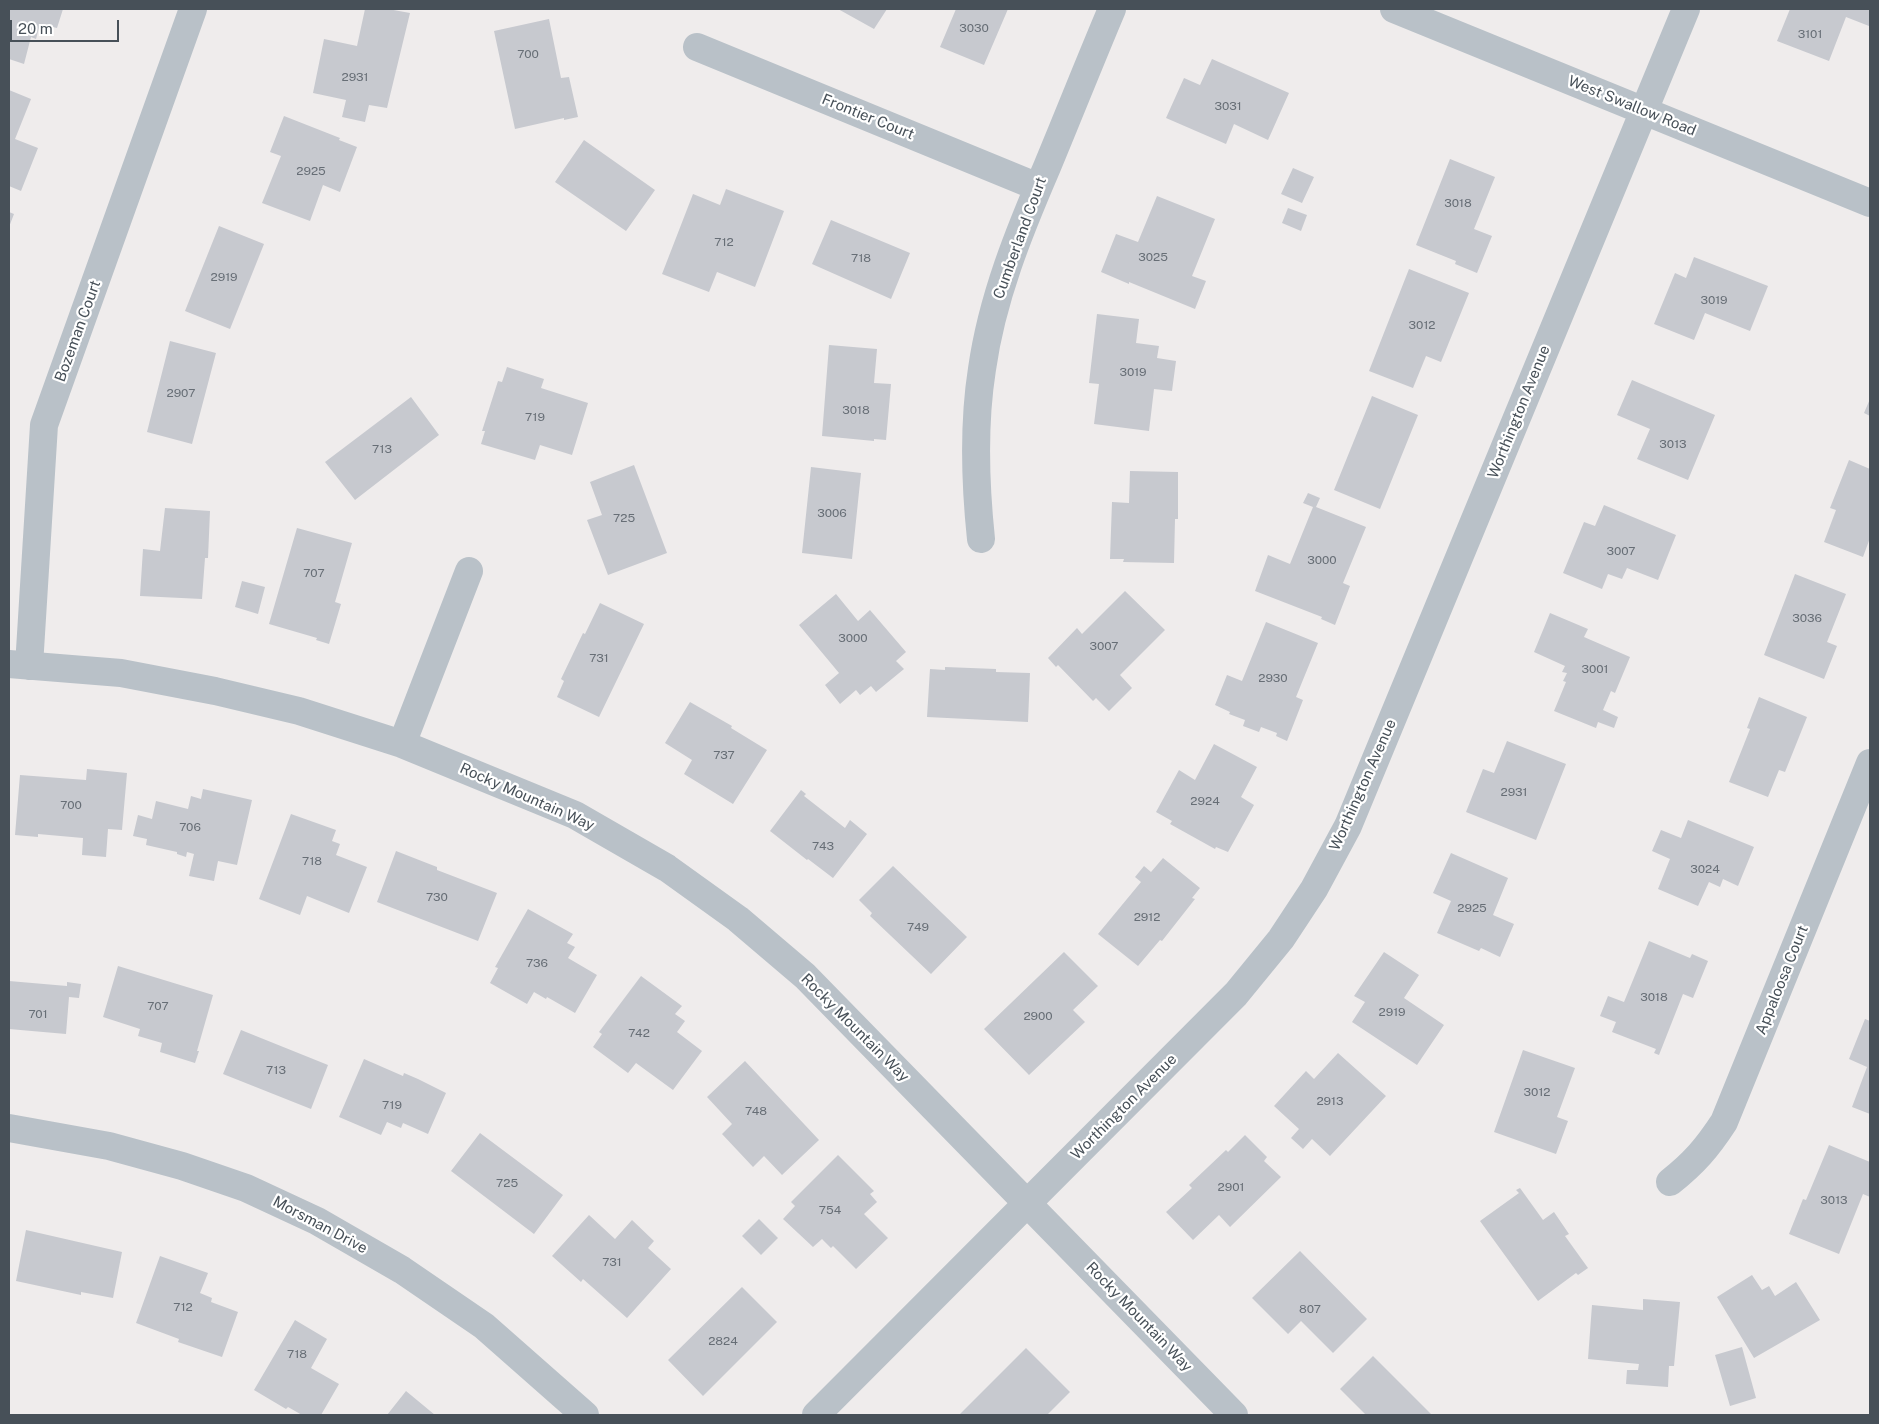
<!DOCTYPE html>
<html>
<head>
<meta charset="utf-8">
<style>
  body { margin:0 }
  #map { position:relative; width:1879px; height:1424px; overflow:hidden; background:#efecec; font-family:"Public Sans",sans-serif }
  canvas { display:block }
  .frame { position:absolute; inset:0; border:10px solid #475058; pointer-events:none }
  .scale { position:absolute; left:10px; top:20px; width:109px; height:22px; box-sizing:border-box; border:2px solid #475058; border-top:0; padding-left:6px; font-size:15px; line-height:18px; white-space:nowrap; color:#475058; -webkit-text-stroke:4px #fff; paint-order:stroke }
</style>
</head>
<body>
<div id="map">
<canvas width="1879" height="1424"></canvas>
<div class="frame"></div>
<div class="scale">20 m</div>
</div>
<script>
const g = document.querySelector('canvas').getContext('2d');
g.lineJoin = 'round';
function paint(path, color) {
  g.fillStyle = color;
  g.fill(path, 'evenodd');
}
function trace(path, color, width, dash) {
  g.strokeStyle = color;
  g.lineWidth = width;
  g.lineCap = dash ? 'butt' : 'round';
  g.setLineDash(dash || []);
  g.stroke(path);
}
function drawText(font, color, halo, rows, align = 'center') {
  g.font = font + ' "Public Sans",sans-serif';
  g.lineWidth = 4.5;
  g.setLineDash([]);
  g.textBaseline = 'middle';
  g.strokeStyle = halo;
  g.fillStyle = color;
  for (const [text, x, y, turn = 0] of rows) {
    g.save();
    g.translate(x, y);
    g.rotate((+turn || 0) * Math.PI / 180);
    g.textAlign = isNaN(turn) ? turn : align;
    if (halo) g.strokeText(text, 0, 0);
    g.fillText(text, 0, 0);
    g.restore();
  }
}
paint(new Path2D(`
  M9,9H63L57,28L40,24L36,39L31,37L24,64L9,59Z
  M365,9H388L410,13L387,108L369,105L365,122L342,117L346,100L313,93L324,39L357,46Z
  M838,9H887L874,29Z
  M956,9H1008L984,65L940,47Z
  M1790,9H1870V23L1869,26L1846,17L1829,61L1777,41Z
  M549,19L561,78L569,77L578,117L564,120V118L515,129L494,31Z
  M1212,59L1289,93L1268,140L1234,124L1226,144L1166,118L1184,78L1200,85Z
  M9,90L31,99L15,139L38,148L21,191L9,186Z
  M284,116L340,138L339,140L357,147L340,192L323,185L310,221L262,203L281,156L270,152Z
  M584,140L655,190L626,231L555,182Z
  M1450,159L1495,177L1474,229L1492,236L1477,273L1455,264L1456,261L1416,245Z
  M1293,168L1314,177L1302,203L1281,194Z
  M726,189L784,211L755,287L717,272L709,292L662,274L693,194L720,205Z
  M1157,196L1215,219L1192,276L1206,281L1195,309L1129,282V284L1101,272L1116,234L1138,242Z
  M1288,208L1307,215L1301,231L1282,223Z
  M9,212L14,214L9,227Z
  M831,220L910,253L891,299L812,264Z
  M219,226L264,244L230,329L185,311Z
  M1694,257L1768,286L1750,331L1705,313L1694,340L1654,324L1675,273L1686,278Z
  M1409,269L1469,293L1441,362L1426,356L1413,388L1369,371Z
  M1097,314L1139,319L1136,343L1159,346L1157,358L1176,361L1172,391L1154,389L1149,431L1094,424L1099,384L1089,383Z
  M170,341L216,353L192,444L147,432Z
  M829,345L877,349L874,383L891,384L886,440L874,439V441L822,436Z
  M507,367L544,379L541,388L588,403L572,455L540,445L535,460L481,444L485,431H482L498,381L502,382Z
  M1632,380L1715,415L1688,480L1637,459L1650,429L1617,415Z
  M1372,396L1418,415L1380,509L1334,490Z
  M411,397L439,435L355,500L325,462Z
  M1870,399V416L1864,413Z
  M1849,460L1870,469V538L1863,557L1824,542L1836,510L1830,508Z
  M634,465L667,553L608,575L587,520L602,515L590,482Z
  M811,467L861,473L852,559L802,553Z
  M1130,471L1178,472V519H1175L1174,563L1123,562L1124,559H1110L1112,502L1129,503Z
  M1308,493L1320,498L1316,507L1366,527L1343,583L1350,586L1335,625L1321,619L1322,617L1255,591L1268,555L1290,564L1313,507L1303,503Z
  M1604,505L1676,535L1658,580L1627,568L1622,579L1608,574L1602,589L1563,573L1584,522L1595,526Z
  M165,508L210,511L208,558H205L202,599L140,596L143,549L160,551Z
  M297,528L352,543L335,602L341,604L329,644L316,640L317,638L269,624Z
  M1795,574L1846,594L1827,642L1837,646L1824,679L1764,655Z
  M242,581L265,587L258,614L235,607Z
  M1125,591L1165,630L1120,675L1132,688L1109,711L1096,698L1093,701L1058,665L1056,667L1048,658L1077,628L1082,634Z
  M836,594L858,621L870,610L906,652L896,661L904,669L876,692L871,686L860,695L856,690L840,704L825,685L839,673L799,625Z
  M600,603L644,624L599,717L557,697L564,681L561,679L583,633L585,634Z
  M1550,613L1588,629L1584,637L1630,657L1615,693L1611,691L1603,710L1618,717L1614,728L1598,722L1596,728L1554,711L1566,682L1563,681L1567,673L1562,672L1565,666L1534,652Z
  M1266,622L1318,643L1296,697L1303,700L1287,741L1276,736L1277,733L1261,727L1259,732L1243,726L1245,720L1229,714L1230,712L1215,705L1227,675L1242,681Z
  M945,667L996,669V672L1030,673L1028,722L927,717L930,669L945,670Z
  M1759,697L1807,717L1785,772L1779,770L1768,797L1729,782L1750,729L1747,728Z
  M690,702L732,726L731,728L767,750L733,804L684,774L692,760L665,743Z
  M1507,741L1566,764L1536,840L1466,812L1483,769L1494,773Z
  M1214,744L1257,767L1241,797L1254,805L1228,852L1216,847L1215,849L1170,824L1172,821L1156,812L1179,770L1195,780Z
  M87,769L127,773L122,830L108,829L106,857L82,855L83,838L38,834V837L15,835L20,775L86,780Z
  M203,789L252,800L237,865L218,861L214,881L189,876L194,854L187,852L186,857L177,854V852L146,845L147,839L133,836L138,815L152,819L156,801L188,809L191,796L201,799Z
  M801,790L806,794L804,796L845,828L850,820L867,834L833,878L808,859L807,860L770,831Z
  M291,814L336,830L332,841L340,844L336,855L367,867L349,913L307,896L300,915L259,899Z
  M1688,820L1754,847L1738,886L1723,879L1720,887L1709,882L1698,906L1658,889L1670,859L1652,851L1661,830L1681,838Z
  M396,851L437,867V870L497,893L478,941L377,902Z
  M1451,853L1508,878L1493,915L1514,924L1500,957L1481,948L1479,951L1437,933L1451,901L1433,893Z
  M1163,858L1200,888L1192,898L1195,899L1162,941L1160,940L1138,966L1098,934L1141,882L1135,877L1144,866L1151,872Z
  M893,866L967,937L931,974L870,916L872,913L859,900Z
  M528,909L573,934L567,943L575,947L568,958L597,975L575,1013L547,997L546,999L534,992L527,1004L490,983L498,968L495,967Z
  M1649,941L1690,958L1692,954L1708,961L1693,998L1683,994L1659,1055L1654,1053L1656,1049L1612,1032L1616,1022L1600,1016L1608,996L1624,1002Z
  M1064,952L1098,986L1073,1010L1085,1022L1029,1075L984,1029Z
  M1384,952L1419,975L1404,998L1444,1025L1417,1065L1352,1022L1365,1002L1354,996Z
  M118,966L213,995L197,1051H199L195,1063L160,1052L162,1043L138,1036L140,1029L103,1017Z
  M641,976L682,1006L675,1014L685,1021L677,1032L702,1051L673,1090L636,1063L628,1073L593,1047L602,1034L599,1032Z
  M9,981L67,986V982L81,984L79,998L69,997L66,1034L9,1029Z
  M1865,1019L1870,1021V1114L1852,1107L1867,1067L1849,1059Z
  M241,1030L328,1065L311,1109L223,1074Z
  M1523,1050L1575,1068L1557,1117L1568,1121L1556,1154L1494,1132Z
  M1338,1053L1386,1096L1330,1156L1312,1139L1303,1149L1291,1138L1299,1129L1274,1106L1306,1071L1314,1079Z
  M364,1059L403,1076L404,1073L418,1079L446,1093L428,1134L403,1123L401,1128L387,1122L381,1135L339,1117Z
  M745,1061L819,1140L782,1175L764,1156L753,1167L722,1134L732,1124L707,1097Z
  M480,1133L563,1195L534,1234L451,1171Z
  M1245,1135L1267,1157L1264,1161L1281,1177L1230,1227L1219,1215L1193,1240L1166,1212L1192,1188L1189,1185L1226,1150L1228,1152Z
  M1829,1145L1870,1162V1197L1863,1194L1839,1254L1789,1234L1803,1199L1806,1200Z
  M838,1155L874,1191L870,1194L877,1202L864,1214L888,1238L856,1269L833,1246L831,1248L822,1239L813,1247L783,1219L795,1206L791,1202Z
  M1520,1188L1543,1220L1554,1212L1569,1234L1565,1236L1588,1268L1578,1275L1576,1273L1538,1301L1480,1221L1519,1193L1516,1190Z
  M589,1215L615,1239L632,1220L654,1241L648,1248L671,1269L627,1318L583,1279L581,1282L552,1256Z
  M759,1219L778,1238L761,1255L742,1236Z
  M26,1230L122,1252L113,1298L81,1292V1295L16,1281Z
  M1300,1251L1367,1319L1333,1353L1301,1321L1288,1334L1252,1298Z
  M160,1256L208,1273L200,1293L212,1298L211,1302L238,1312L222,1357L178,1342L179,1339L136,1323Z
  M1752,1275L1762,1290L1769,1286L1775,1296L1796,1282L1820,1320L1754,1358L1717,1297Z
  M742,1287L777,1322L703,1396L668,1360Z
  M1643,1299L1680,1302L1674,1366H1669L1668,1387L1626,1384L1627,1370H1638L1639,1364L1588,1359L1592,1305L1643,1310Z
  M295,1320L327,1339L311,1368L339,1384L321,1415H302L288,1407L286,1409L254,1390Z
  M1742,1347L1756,1398L1730,1406L1715,1355Z
  M1026,1348L1070,1392L1047,1415L960,1414Z
  M1373,1356L1432,1415H1366L1340,1389Z
  M406,1391L435,1415H387Z`), '#c7c9cf');
trace(new Path2D(`
  M1394,9L1870,203
  M697,47L1038,187
  M981,539C975,482 973,426 982,369C992,298 1019,232 1047,167C1069,114 1090,61 1112,9
  M9,664L121,673L215,691L299,711L402,744L575,815L667,868L738,919L805,976L1234,1415
  M29,666L44,425L193,9
  M402,744L469,571
  M9,1128L109,1146L182,1166L246,1188L317,1221L402,1270L484,1326L585,1415
  M1670,1182C1694,1163 1707,1148 1724,1122L1870,763
  M816,1415L1236,994L1281,939L1314,889L1348,826L1686,9`), '#b9c1c8', 28);
drawText('12px', '#676e76', null, [
  ["3030",974,28],
  ["3101",1810,34],
  ["700",528,54],
  ["2931",355,77],
  ["3031",1228,106],
  ["2925",311,171],
  ["3018",1458,203],
  ["712",724,242],
  ["3025",1153,257],
  ["718",861,258],
  ["2919",224,277],
  ["3019",1714,300],
  ["3012",1422,325],
  ["3019",1133,372],
  ["2907",181,393],
  ["3018",856,410],
  ["719",535,417],
  ["3013",1673,444],
  ["713",382,449],
  ["3006",832,513],
  ["725",624,518],
  ["3007",1621,551],
  ["3000",1322,560],
  ["707",314,573],
  ["3036",1807,618],
  ["3000",853,638],
  ["3007",1104,646],
  ["731",599,658],
  ["3001",1595,669],
  ["2930",1273,678],
  ["737",724,755],
  ["2931",1514,792],
  ["2924",1205,801],
  ["700",71,805],
  ["706",190,827],
  ["743",823,846],
  ["718",312,861],
  ["3024",1705,869],
  ["730",437,897],
  ["2925",1472,908],
  ["2912",1147,917],
  ["749",918,927],
  ["736",537,963],
  ["3018",1654,997],
  ["707",158,1006],
  ["2919",1392,1012],
  ["701",38,1014],
  ["2900",1038,1016],
  ["742",639,1033],
  ["713",276,1070],
  ["3012",1537,1092],
  ["2913",1330,1101],
  ["719",392,1105],
  ["748",756,1111],
  ["725",507,1183],
  ["2901",1231,1187],
  ["3013",1834,1200],
  ["754",830,1210],
  ["731",612,1262],
  ["712",183,1307],
  ["807",1310,1309],
  ["2824",723,1341],
  ["718",297,1354]
]);
drawText('15px', '#475058', '#fff', [
  ["West Swallow Road",1632,106,22],
  ["Frontier Court",868,117,22],
  ["Cumberland Court",1020,238,-70],
  ["Bozeman Court",78,331,-70],
  ["Worthington Avenue",1519,412,-68],
  ["Worthington Avenue",1363,785,-66],
  ["Rocky Mountain Way",527,797,24],
  ["Appaloosa Court",1782,980,-68],
  ["Rocky Mountain Way",855,1028,45],
  ["Worthington Avenue",1124,1107,-45],
  ["Morsman Drive",320,1225,28],
  ["Rocky Mountain Way",1139,1317,46]
]);
</script>
</body>
</html>
